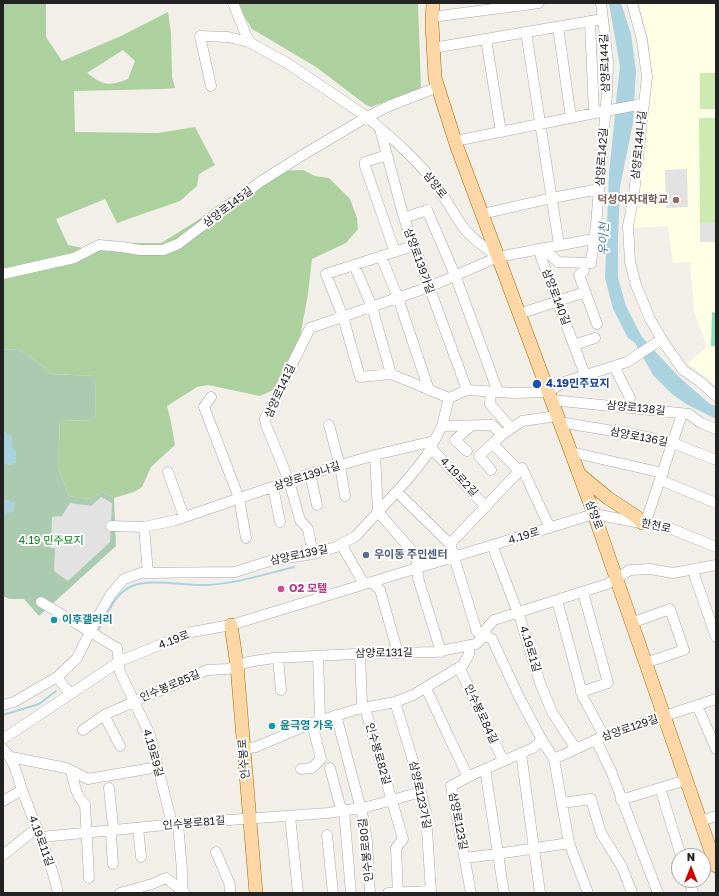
<!DOCTYPE html>
<html>
<head>
<meta charset="utf-8">
<style>
  body { margin:0 }
  #map { position:relative; width:719px; height:896px; overflow:hidden; background:#f2efe9; font-family:"Golos Text",sans-serif }
  canvas { display:block }
  .frame { position:absolute; inset:0; border:4px solid #222; pointer-events:none }
  .north { position:absolute; left:671px; top:848px; width:40px; height:40px; box-sizing:border-box; background:#fff; border:1px solid #a7a7a7; border-radius:50%; rotate:0deg; font-size:11px; font-weight:700; line-height:16px; text-align:center; color:#222 }
  .north::after { content:''; display:block; margin:auto; width:14px; height:18px; background:#d40000; clip-path:polygon(50% 0,100% 100%,50% 72%,0 100%) }
</style>
</head>
<body>
<div id="map">
<canvas width="719" height="896"></canvas>
<div class="frame"></div>
<div class="north">N</div>
</div>
<script>
const g = document.querySelector('canvas').getContext('2d');
g.lineJoin = 'round';
function paint(path, color) {
  g.fillStyle = color;
  g.fill(path, 'evenodd');
}
function trace(path, color, width, dash) {
  g.strokeStyle = color;
  g.lineWidth = width;
  g.lineCap = dash ? 'butt' : 'round';
  g.setLineDash(dash || []);
  g.stroke(path);
}
function drawText(font, color, halo, rows, align = 'center') {
  g.font = font + ' "Golos Text","Noto Sans KR",sans-serif';
  g.lineWidth = 4;
  g.setLineDash([]);
  g.textBaseline = 'middle';
  g.strokeStyle = halo;
  g.fillStyle = color;
  for (const [text, x, y, turn = 0] of rows) {
    g.save();
    g.translate(x, y);
    g.rotate((+turn || 0) * Math.PI / 180);
    g.textAlign = isNaN(turn) ? turn : align;
    if (halo) g.strokeText(text, 0, 0);
    g.fillText(text, 0, 0);
    g.restore();
  }
}
paint(new Path2D(`
  M639,3H716V386L688,363L707,347L694,311L690,262L673,263L668,226L634,228L635,208L653,79L648,37Z`), '#ffffe5');
paint(new Path2D(`
  M700,73H716V109H700Z
  M699,118H716V223H700Z`), '#cdebb0');
paint(new Path2D(`
  M3,3H46V37L62,61L121,36L168,12L171,33L172,77L175,88L164,89L74,91L75,132L158,133L195,127L215,165L199,174L197,186L180,201L117,223L105,199L56,219L68,245L83,248L100,241L134,243H161L195,222L222,202L275,171L303,170L315,176L329,178L350,199L357,218L358,229L346,243L312,259L308,294L300,337L273,390L260,396L208,385L197,387L167,406L171,422L175,445L151,467L142,487L134,492L114,498L102,492L90,499L69,496L58,467L60,420L95,421L96,376L50,374L44,367L18,349L3,350ZM123,50L135,61L128,79C109,86 104,86 87,73Z
  M237,3H418L421,88L371,107L366,105L316,67L252,29L244,16Z`), '#add19e');
paint(new Path2D(`
  M18,349L44,367L50,374L96,376L95,421L60,420L58,467L69,496L90,499L102,492L114,498L116,546L39,616L24,599H9L3,596V350Z`), '#aacbaf');
paint(new Path2D(`
  M712,312L716,313V346H711Z`), '#88e0be');
paint(new Path2D(`
  M687,169L688,207L666,208L665,170Z
  M700,223H716V242H700Z
  M101,497L112,503L110,542L68,581L54,571L55,548H51L52,517L62,516L70,503L91,506Z`), '#e2e2e2');
paint(new Path2D(`
  M609,3H621L631,34L636,71L633,123L620,186L618,239V278L626,306L642,337L678,376L710,404L716,406V419L688,405L673,395L653,375L635,343L628,338L613,309L605,278L609,173L614,125L617,91L620,67Z
  M3,430L12,437V447L16,451V463H12V465L3,464Z
  M3,500H10V502H15L14,511L3,515Z`), '#aad3df');
trace(new Path2D(`
  M99,629C107,614 115,593 132,586C150,578 184,586 205,585C236,584 265,574 294,567
  M3,715L39,704L56,691`), '#aad3df', 2);
const minor = new Path2D(`
  M233,3L249,42
  M632,3L642,40L647,77L634,194L628,226L630,262L636,285L650,319L664,343L683,370L699,381L716,396
  M432,17L539,3
  M590,21L594,113
  M558,27L571,118
  M526,32L559,245
  M486,39L501,132
  M433,48L603,19
  M211,86L200,36L228,37L249,42L287,63L367,117C388,135 411,154 429,176C442,191 450,208 461,224C470,238 485,247 498,257
  M380,129L404,218L467,390
  M455,141L605,111L643,104
  M387,155L365,162V166L395,252
  M482,214L552,198L599,189
  M404,218L427,210L455,275L498,392
  M413,246L326,274L343,317L360,377L391,374L449,398
  M543,248L558,262L591,263L596,225L607,93L608,62L601,3
  M538,249L585,375
  M381,256L398,298L429,390
  M354,265L372,307L391,374
  M584,271L579,275L597,324
  M3,274L74,258L99,245L122,247L140,250H163L178,244L260,182L301,156L367,117L389,106L438,87
  M519,314L585,292
  M574,345L595,338
  M614,366L630,398
  M491,392L490,404L511,428
  M211,397L204,407L239,498L246,538
  M552,400L689,414L701,423L716,429
  M559,422L643,436L673,443L716,460
  M329,425L340,466L345,496
  M442,426L492,425L502,435
  M493,444L519,471
  M431,448L486,507
  M467,451L455,440L471,426
  M571,452L663,473
  M375,455L378,512L413,552L417,561L418,578L441,652
  M491,470L479,456L502,435L522,421L557,416
  M168,472L184,517
  M310,474L317,505
  M660,480L716,503
  M273,487L280,522
  M397,492L450,544
  M645,524L682,414
  M111,526L144,527L176,520L310,474L375,455L434,441
  M144,527L148,573
  M550,528L522,468L450,544L477,632L492,639L519,697L542,740L554,759L569,843L588,893
  M341,544L364,584
  M493,545L495,553L521,621L540,683L552,712L576,749
  M313,554L308,529L300,520L289,481L266,425L265,419L310,328L429,287L498,257L593,239
  M694,569L695,577L716,637
  M372,582L380,590L398,653
  M557,600L583,697L604,736
  M41,602L117,648L120,672L150,735L172,824
  M631,623L670,609L684,650L645,663
  M360,654L362,703L365,708L403,839L396,848L398,893
  M318,656L320,720
  M278,658L281,690
  M459,667L503,760
  M57,677L70,694
  M426,688L447,733L468,777
  M581,692L608,683L583,592
  M395,702L414,764L426,813L431,893
  M3,705L14,702L57,677L77,658L96,620L111,594L124,579L141,573L235,572L273,560L313,554L336,547L356,536L408,479L427,455L442,426L449,398L467,390L514,393L548,392L564,382L627,362L662,339
  M697,705L716,749
  M104,715L120,746
  M336,715L363,817L367,841L370,893
  M83,730L104,715L207,670L228,669L248,662L274,658L355,654L435,652L476,644L485,635L486,629L494,620L607,584L630,570L650,569L673,573L716,565
  M3,739L120,661L192,632L231,625L594,514L672,529L716,547
  M596,740L611,771L658,893
  M3,749C15,761 17,775 22,790C35,825 50,857 58,893
  M243,749L256,747L312,723L358,709L395,702L413,695L463,665L469,654L470,646
  M521,753L540,893
  M11,757L66,768L88,779L158,767
  M554,759L604,736L716,699
  M330,768L340,806L344,810L351,893
  M301,769L312,768L321,759L312,723
  M485,769L504,893
  M71,771C74,782 76,797 85,804L89,878
  M109,788L113,826L111,836L113,864
  M660,788L681,856
  M621,800L686,780
  M3,801L22,790
  M562,803L591,799L601,833L622,867L632,893
  M290,816L298,893
  M700,821L716,816
  M178,824L182,870V891
  M138,828L141,857
  M327,835L333,893
  M41,837L187,823L328,813L367,807L421,792
  M216,852L230,885V893
  M3,855L37,828
  M465,858L497,854L569,843
  M689,880L693,893
  M120,893L152,884L166,878L185,893
  M388,893L431,891
  M471,893L451,786L474,774L533,748L542,740`);
const major = new Path2D(`
  M433,3L432,24L435,78L457,147L594,514L716,866
  M579,474L608,498L637,517L642,523
  M231,625L237,666L256,893`);
trace(minor, '#a9a9a9', 11);
trace(major, '#a06b00', 14);
trace(minor, '#fff', 10);
trace(major, '#fcd6a4', 13);
for (const [x, y, r, color] of [
  [676,200,4,"#8d6e63"],
  [537,384,5,"#1a4fb4"],
  [366,555,4,"#5c6f8a"],
  [281,589,4,"#d1479c"],
  [54,620,4,"#0f9aa8"],
  [272,726,4,"#0f9aa8"]
]) {
  const dot = new Path2D();
  dot.arc(x, y, r, 0, 2 * Math.PI);
  g.fillStyle = color;
  g.fill(dot);
  trace(dot, '#fff', 1.5);
}
drawText('11px', '#222', '#fff', [
  ["삼양로144길",605,63,-92],
  ["삼양로144나길",639,145,-84],
  ["삼양로142길",602,157,-86],
  ["삼양로",435,185,52],
  ["삼양로145길",228,207,-37],
  ["삼양로139가길",419,261,70],
  ["삼양로140길",556,297,69],
  ["삼양로141길",280,391,-65],
  ["삼양로138길",636,408,6],
  ["삼양로136길",639,437,11],
  ["삼양로139나길",307,476,-18],
  ["4.19로2길",459,477,47],
  ["삼양로",594,515,70],
  ["한천로",656,526,12],
  ["4.19로",524,536,-17],
  ["삼양로139길",299,555,-12],
  ["4.19로",174,640,-21],
  ["4.19로1길",530,649,73],
  ["삼양로131길",384,653,-1],
  ["인수봉로85길",170,686,-23],
  ["인수봉로84길",481,714,65],
  ["삼양로129길",630,728,-19],
  ["4.19로9길",153,753,74],
  ["인수봉로82길",378,754,74],
  ["인수봉로",244,759,-95],
  ["삼양로123가길",420,795,78],
  ["삼양로123길",458,821,79],
  ["인수봉로81길",194,823,-5],
  ["4.19로11길",41,841,70],
  ["인수봉로80길",366,850,-96]
]);
drawText('bold 11px', '#785e54', '#fff', [
  ["덕성여자대학교",668,200]
], 'right');
drawText('bold 11px', '#164399', '#fff', [
  ["4.19민주묘지",546,384]
], 'left');
drawText('11px', '#0c8416', '#fff', [
  ["4.19 민주묘지",51,541]
]);
drawText('bold 11px', '#4e5e75', '#fff', [
  ["우이동 주민센터",374,555]
], 'left');
drawText('bold 11px', '#b23c85', '#fff', [
  ["O2 모텔",289,589]
], 'left');
drawText('bold 11px', '#0d838f', '#fff', [
  ["이후갤러리",62,620],
  ["윤극영 가옥",280,726]
], 'left');
drawText('italic 12px', '#4a7aab', '#fff', [
  ["우이천",604,239,-88]
]);
</script>
</body>
</html>
